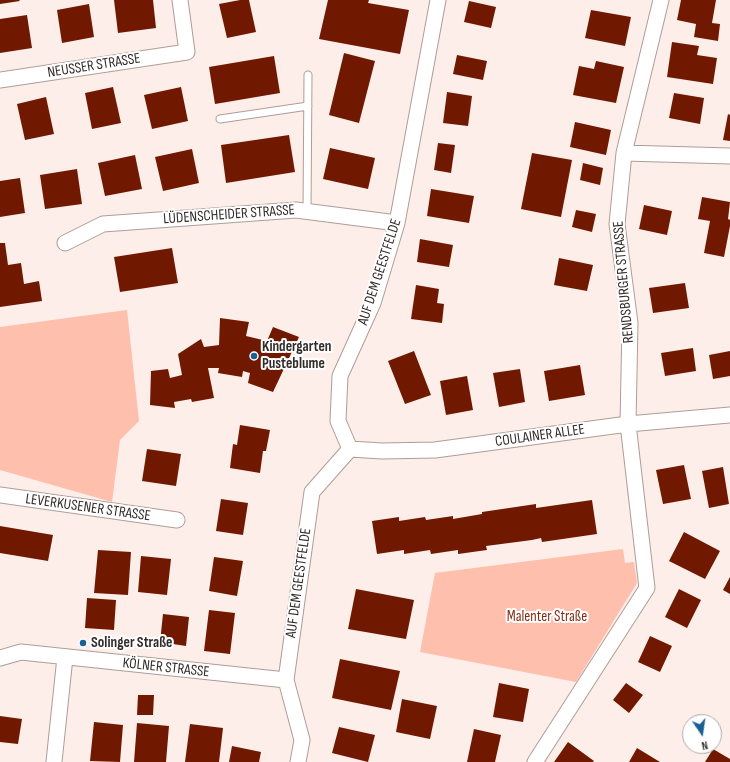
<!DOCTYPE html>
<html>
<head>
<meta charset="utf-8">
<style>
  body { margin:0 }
  #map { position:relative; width:730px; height:762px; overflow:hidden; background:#fdeee9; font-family:"Sofia Sans Condensed",sans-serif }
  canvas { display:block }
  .north { position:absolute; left:682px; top:714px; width:40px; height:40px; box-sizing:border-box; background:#fff; border:1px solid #adaaa9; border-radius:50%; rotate:167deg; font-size:11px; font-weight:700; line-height:16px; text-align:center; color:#322b29 }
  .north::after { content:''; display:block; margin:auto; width:14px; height:18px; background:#1a6095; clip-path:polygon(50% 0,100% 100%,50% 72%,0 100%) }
</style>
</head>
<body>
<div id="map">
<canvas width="730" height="762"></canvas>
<div class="north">N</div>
</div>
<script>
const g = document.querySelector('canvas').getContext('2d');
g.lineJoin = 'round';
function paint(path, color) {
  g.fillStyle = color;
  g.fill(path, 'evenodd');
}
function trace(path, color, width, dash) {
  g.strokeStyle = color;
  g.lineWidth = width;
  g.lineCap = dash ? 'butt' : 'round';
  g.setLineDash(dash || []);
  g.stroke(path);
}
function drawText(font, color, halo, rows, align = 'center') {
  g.font = font + ' "Sofia Sans Condensed",sans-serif';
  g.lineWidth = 4;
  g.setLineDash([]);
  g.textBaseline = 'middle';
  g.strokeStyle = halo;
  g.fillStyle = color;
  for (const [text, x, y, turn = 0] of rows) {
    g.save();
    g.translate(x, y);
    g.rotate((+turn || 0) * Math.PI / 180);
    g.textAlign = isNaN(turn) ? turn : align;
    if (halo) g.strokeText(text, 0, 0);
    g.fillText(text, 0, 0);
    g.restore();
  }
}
paint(new Path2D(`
  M127,310L139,421L120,440L112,502L0,470V327Z
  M623,549L625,563L634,562L637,583L576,682L420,652L435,573Z`), '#febfad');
paint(new Path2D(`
  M0,0H19L20,1L0,4Z
  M114,0H153L156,28L118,33Z
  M240,0H249L256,32L227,38L219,4Z
  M328,0H369L368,3L409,10L400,54L319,39Z
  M681,0H716L712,23L720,24L718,41L694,37L696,24L677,20Z
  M469,1L496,7L491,28L464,22Z
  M89,4L94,37L62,43L57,10Z
  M591,10L631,17L625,46L585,38Z
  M27,15L32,48L0,53V19Z
  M672,42L699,46L697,55L717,58L713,84L667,77Z
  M344,53L375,61L359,123L329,115Z
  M457,55L487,61L483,80L453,74Z
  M274,56L280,93L215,104L209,67Z
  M596,61L624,67L616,103L573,95L579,66L594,69Z
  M113,87L121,123L92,129L85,93Z
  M181,87L188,121L152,129L144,95Z
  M447,92L472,96L468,126L443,123Z
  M674,93L704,98L700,124L669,118Z
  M46,97L54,134L25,140L17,104Z
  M728,114L730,115V141L723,140Z
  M575,122L611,130L606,155L570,147Z
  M289,135L295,172L226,183L221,145Z
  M438,143L455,145L451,173L434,170Z
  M330,148L375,158L368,189L323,179Z
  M192,149L199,183L163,191L155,157Z
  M532,153L572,160L561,217L521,209Z
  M135,155L142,189L105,196L98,163Z
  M583,163L603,168L600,185L580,180Z
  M77,169L82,204L45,209L40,175Z
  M20,178L25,213L0,217V181Z
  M431,189L474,196L469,223L427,216Z
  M702,197L730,202L728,219L730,220V226L724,257L704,253L710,221L698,219Z
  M644,205L672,211L667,235L639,229Z
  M576,210L596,214L592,232L572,227Z
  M420,239L453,245L449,267L417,262Z
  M0,243H5L8,265L21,263L24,284L39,281L42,301L0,307Z
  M172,248L178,283L120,292L114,257Z
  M559,258L593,265L587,291L554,285Z
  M685,283L689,308L653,313L649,288Z
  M416,285L439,289L437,303L444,304L442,323L411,319Z
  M220,318L249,322L246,336L267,341L273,327L299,337L273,392L248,383L250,373L243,371L242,377L218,373L219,368H208L214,398L192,402L191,399L174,402L175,408L150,405L151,371L168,369L170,378L182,375L178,354L201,339L204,347L219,345Z
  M693,348L696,371L665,376L661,353Z
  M414,351L431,395L405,404L388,361Z
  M730,351V376L713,379L709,355Z
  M580,365L585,395L549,401L544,371Z
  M520,369L525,402L499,407L493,373Z
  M467,376L473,410L446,415L440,381Z
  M240,425L270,430L266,451H263L260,473L230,468L233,444L237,445Z
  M147,449L181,454L176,486L142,481Z
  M684,465L691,499L663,504L656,470Z
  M723,467L729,504L709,508L702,471Z
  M221,499L248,503L243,535L216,531Z
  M592,500L597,534L542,542L541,538L532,540L486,546L487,550L458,554V550L431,554L430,550L404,554V550L377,554L372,521L399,517V521L425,517L426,520L453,516V519L482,514V512L536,504V508Z
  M0,526L53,535L48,561L0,553Z
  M684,532L720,551L705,579L669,561Z
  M98,550L131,552L128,595L94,593Z
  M141,556L171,559L167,595L138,592Z
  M214,557L243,561L237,596L209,591Z
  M730,577V594L723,590Z
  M356,589L414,600L406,639L348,629Z
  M679,589L701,600L687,628L665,617Z
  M87,598L116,600L114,630L85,628Z
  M209,610L235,613L230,654L204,651Z
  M163,614L189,617L186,646L160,642Z
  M650,636L672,646L660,672L638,662Z
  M340,659L400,671L391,710L332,698Z
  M499,683L529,689L523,722L493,717Z
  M626,683L643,695L629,713L613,700Z
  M138,695H154L153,715H137Z
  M402,699L437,706L430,739L396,732Z
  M0,716L22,719L18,744L0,742Z
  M94,722L123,725L120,762L90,761Z
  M137,723L169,726L166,762H134Z
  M190,724L223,728L219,762H185Z
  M339,727L375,735L368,762L332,753Z
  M474,729L501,735L495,762H467Z
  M568,742L594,761L593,762H554Z
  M232,746L261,752L259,762H229Z
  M637,748L660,762H629Z
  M713,749L730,759V762H705Z`), '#711900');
const lane = new Path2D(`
  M220,119L308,106
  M307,211L308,75`);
const street = new Path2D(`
  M0,80L187,52L180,0
  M624,153L730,156
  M65,243L103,224L296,210L397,223
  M350,449L338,421L340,376L373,303L397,223L438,0
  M350,449L382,451L435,450L628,424L730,415
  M0,495L177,520
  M0,658L21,652L286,680
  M54,762L65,657
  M298,762L302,740L286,680L312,492L350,449
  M535,762L647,588L628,424L630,323L617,224L624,153L661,0`);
trace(lane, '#ae9d98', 9);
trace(street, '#ae9d98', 17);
trace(lane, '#fff', 7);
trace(street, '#fff', 15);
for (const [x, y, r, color] of [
  [254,356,4,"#1a6095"],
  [83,643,4,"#1a6095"]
]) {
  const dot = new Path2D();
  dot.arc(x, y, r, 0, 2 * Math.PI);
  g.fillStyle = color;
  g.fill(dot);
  trace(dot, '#fff', 1.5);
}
drawText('15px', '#322b29', '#fff', [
  ["NEUSSER STRASSE",94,66,-9],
  ["LÜDENSCHEIDER STRASSE",229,215,-4],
  ["AUF DEM GEESTFELDE",380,272,-72],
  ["RENDSBURGER STRASSE",624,282,-95],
  ["COULAINER ALLEE",540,436,-8],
  ["LEVERKUSENER STRASSE",88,508,8],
  ["AUF DEM GEESTFELDE",299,583,-82],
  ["KÖLNER STRASSE",166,668,6]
]);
drawText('bold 15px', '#322b29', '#fff', [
  ["Kindergarten",262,347],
  ["Pusteblume",262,364],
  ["Solinger Straße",91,643]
], 'left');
drawText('15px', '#832c13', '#fff', [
  ["Malenter Straße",547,617]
]);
</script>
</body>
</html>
